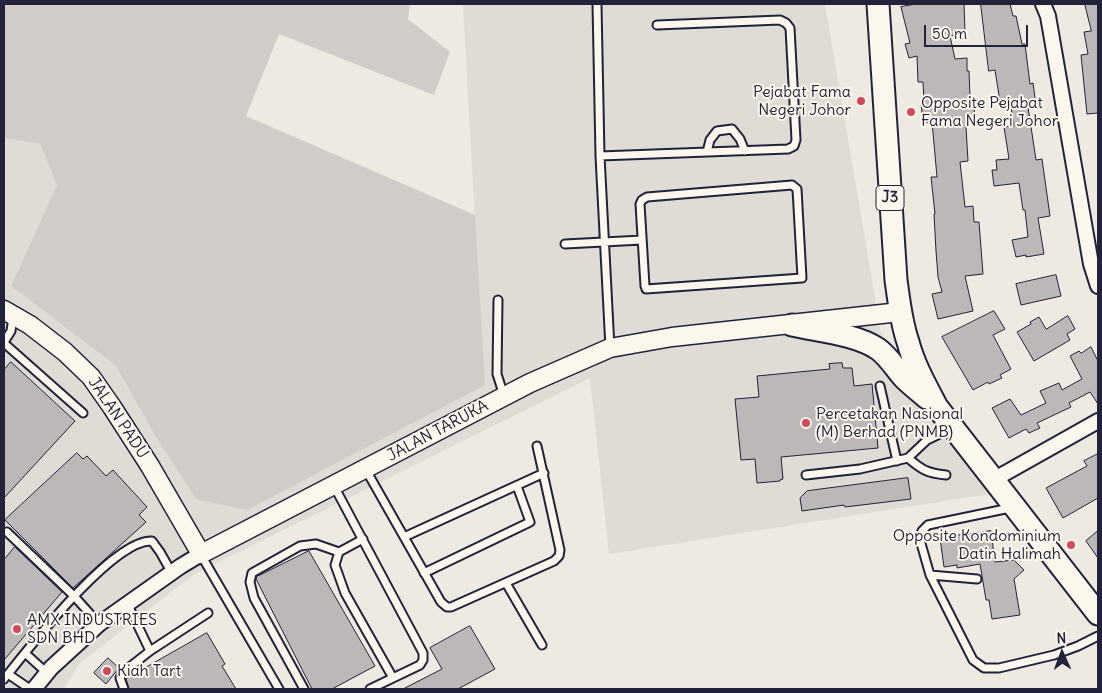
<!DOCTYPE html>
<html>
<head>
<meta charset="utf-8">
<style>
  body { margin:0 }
  #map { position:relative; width:1102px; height:693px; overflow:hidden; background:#eeeae2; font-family:Delius,sans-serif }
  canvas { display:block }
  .frame { position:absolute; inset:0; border:5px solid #22223b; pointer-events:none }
  .north { position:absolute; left:1037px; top:628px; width:50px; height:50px; -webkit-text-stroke:4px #fbf7ec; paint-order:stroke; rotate:358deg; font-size:14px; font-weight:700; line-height:20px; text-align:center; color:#22223b }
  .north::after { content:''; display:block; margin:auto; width:18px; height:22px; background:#22223b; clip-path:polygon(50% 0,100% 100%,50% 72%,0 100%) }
  .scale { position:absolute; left:924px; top:25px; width:104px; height:22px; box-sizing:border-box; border:2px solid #22223b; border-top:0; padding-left:6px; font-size:15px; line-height:18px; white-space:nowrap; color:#22223b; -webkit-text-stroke:4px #fbf7ec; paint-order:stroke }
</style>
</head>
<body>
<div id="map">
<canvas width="1102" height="693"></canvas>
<div class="frame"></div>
<div class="north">N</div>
<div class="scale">50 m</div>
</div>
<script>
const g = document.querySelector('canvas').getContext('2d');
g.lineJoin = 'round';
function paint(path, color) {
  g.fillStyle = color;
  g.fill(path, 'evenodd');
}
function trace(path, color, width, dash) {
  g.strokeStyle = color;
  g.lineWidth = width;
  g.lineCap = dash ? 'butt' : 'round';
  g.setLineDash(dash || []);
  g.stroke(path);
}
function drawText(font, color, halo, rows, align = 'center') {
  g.font = font + ' Delius,sans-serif';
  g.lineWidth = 4;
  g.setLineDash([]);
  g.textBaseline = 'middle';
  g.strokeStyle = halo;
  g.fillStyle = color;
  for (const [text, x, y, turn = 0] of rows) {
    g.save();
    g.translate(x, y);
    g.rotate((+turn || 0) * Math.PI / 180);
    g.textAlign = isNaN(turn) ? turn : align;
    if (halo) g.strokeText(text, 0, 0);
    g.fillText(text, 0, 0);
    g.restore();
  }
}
paint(new Path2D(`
  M463,4H825L881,333L989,494L609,554L590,378L193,575L79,664L64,689H4V138L40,144L57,185L11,286L116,366L154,434L484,385Z`), '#dfdbd5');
paint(new Path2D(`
  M4,4H410L408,19L450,52L434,95L279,34L246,116L475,215L485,385L247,510L196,499L154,434L116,366L11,286L57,185L40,144L4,138Z`), '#d0cdc9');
const building = new Path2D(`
  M916,4H964L965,32L950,36L955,59L967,58V71H969L970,97H973L975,119L966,120L967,127H966L968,161L960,162L965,207L973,206L974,222H979L983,274L965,276L973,311L938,319L932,294L942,292L938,277L936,251L934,214H935L931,177H937L932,122L923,123L921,103H924L923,82H918L917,56L909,58L905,44L910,43L901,7Z
  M981,4H1010L1013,16H1016L1022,44H1025L1030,84L1033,83L1036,105L1028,107L1036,160L1042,159L1050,216L1038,218L1044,254L1026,257V255L1016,257L1012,240L1028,237L1025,210H1023L1019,183L994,186L992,170H997L996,160L1009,159L1004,127L1014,126L1010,101L1000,102L995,70L989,71Z
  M1085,4H1098V113L1087,114L1081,55L1088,54L1084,32L1091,31Z
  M1056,275L1061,296L1021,305L1016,284Z
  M994,311L1005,329L993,335L1011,369L1000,375L1002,378L989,384L988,382L973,390L942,337Z
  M1068,316L1075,329L1067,334L1070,340L1034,361L1017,332L1031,324L1030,322L1039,317L1046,329Z
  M1091,347L1098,361V404L1090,392L1069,403L1071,407L1037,423L1040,428L1029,433L1026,429L1009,438L992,408L1010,399L1021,415L1046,403L1040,391L1059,383L1062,390L1082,379L1070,356L1079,351L1081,353Z
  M11,362L75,421L4,498V370Z
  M842,363L843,368H852L854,386L872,384L878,448L781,457L783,479L780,480V481L757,483L755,459L741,460L735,399L759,397L757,376L830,369L829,364Z
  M77,453L83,459L87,456L106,476L113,470L147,507L139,515L146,522L73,588L5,520Z
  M1098,454V498L1063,518L1046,488L1087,466L1084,461Z
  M908,478L911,499L845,507L844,505L802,511L800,498L807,491Z
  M991,531L995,562L1014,560L1024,570L1014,579L1020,615L992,619L989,600H986L980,564L957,568V565L944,567L940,538Z
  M1098,531V558L1086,541Z
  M15,547L62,592L4,660V560Z
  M309,551L375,666L332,689H312L256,579L257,576L260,575Z
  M470,626L495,669L458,689H403L442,669L430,648Z
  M207,633L225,664L222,666L236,689H129L126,679Z
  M108,658L119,668L106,684L94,673Z`);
paint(building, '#bcb8b8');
trace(building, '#22223b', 1);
const service = new Path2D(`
  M597,4L600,156L610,348
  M707,152L710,140L717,131L732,129L740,139L745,151
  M600,156L788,149L794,146L796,140L790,28L786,23L780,20L657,25
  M792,185L797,189L802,278L646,289L645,286L640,204L642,200L647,197Z
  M565,244L642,240
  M498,300L497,374L504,396
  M4,342L11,331L13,317
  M4,343L83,413
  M880,386L897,461
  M908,458C922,470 927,473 946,475
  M366,470L441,602L447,607H451L554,561L559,556L560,550L537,446
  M806,475L860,469L908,458L927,440L952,428
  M334,486L423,653V660L420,665L370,689
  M1010,508L928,525L922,531L920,540L930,575L973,660L984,668H999L1054,655L1078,646L1098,636
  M7,532L74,596L99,624
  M404,537L544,473
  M363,539L339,552L335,565L345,593L393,678
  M201,555L279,689
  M424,573L530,522L517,486
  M930,575L977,579
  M506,583L542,645
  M128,605L150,651
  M25,653L47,673
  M8,674L30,689
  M4,679C29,648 113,539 152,541L160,552L172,573
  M124,689L120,678L122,673L150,651L208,613
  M304,689L254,598L250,582L252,573L300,546L316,544L339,552`);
const minor = new Path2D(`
  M1043,4L1048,16L1091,264L1098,286
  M993,480L1098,421
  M34,689L51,668L99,624L181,566L201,554`);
const tertiary = new Path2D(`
  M4,310L30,325L65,352L91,377L112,407L150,466L201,554L530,383L610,348L672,337L900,312`);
const primary = new Path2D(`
  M878,4L896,280C899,301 901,322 908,342C914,365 926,386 937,407L1098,614
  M792,325C819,331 856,334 878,349C889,357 895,368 904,378C911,385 920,392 927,398`);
trace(service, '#22223b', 11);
trace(minor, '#22223b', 18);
trace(tertiary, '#22223b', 21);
trace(primary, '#22223b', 25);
trace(service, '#fbf7ec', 7);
trace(minor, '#fbf7ec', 14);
trace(tertiary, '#fbf7ec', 18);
trace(primary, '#fbf7ec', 21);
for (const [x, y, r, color] of [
  [861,101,5,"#d1495b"],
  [911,112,5,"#d1495b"],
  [806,423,5,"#d1495b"],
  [1071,545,5,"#d1495b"],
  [17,629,5,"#d1495b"],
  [107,671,5,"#d1495b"]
]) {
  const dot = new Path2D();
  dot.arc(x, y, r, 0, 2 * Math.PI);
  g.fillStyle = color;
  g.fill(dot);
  trace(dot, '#fbf7ec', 2);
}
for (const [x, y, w] of [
  [890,198,28]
]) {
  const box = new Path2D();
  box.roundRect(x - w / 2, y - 12.5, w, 25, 4);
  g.fillStyle = '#fbf7ec';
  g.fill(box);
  trace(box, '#22223b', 1);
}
drawText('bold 15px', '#22223b', null, [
  ["J3",890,198]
]);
drawText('16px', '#22223b', '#fbf7ec', [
  ["Pejabat Fama",851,92,"right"],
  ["Negeri Johor",851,110,"right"],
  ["Opposite Pejabat",921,103],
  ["Fama Negeri Johor",921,121],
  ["Percetakan Nasional",816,414],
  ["(M) Berhad (PNMB)",816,432],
  ["Opposite Kondominium",1061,536,"right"],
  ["Datin Halimah",1061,554,"right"],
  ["AMX INDUSTRIES",27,620],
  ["SDN BHD",27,638],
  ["Kiah Tart",117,671]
], 'left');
drawText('16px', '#22223b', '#fbf7ec', [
  ["JALAN PADU",118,418,56],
  ["JALAN TARUKA",438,431,-28]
]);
</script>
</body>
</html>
